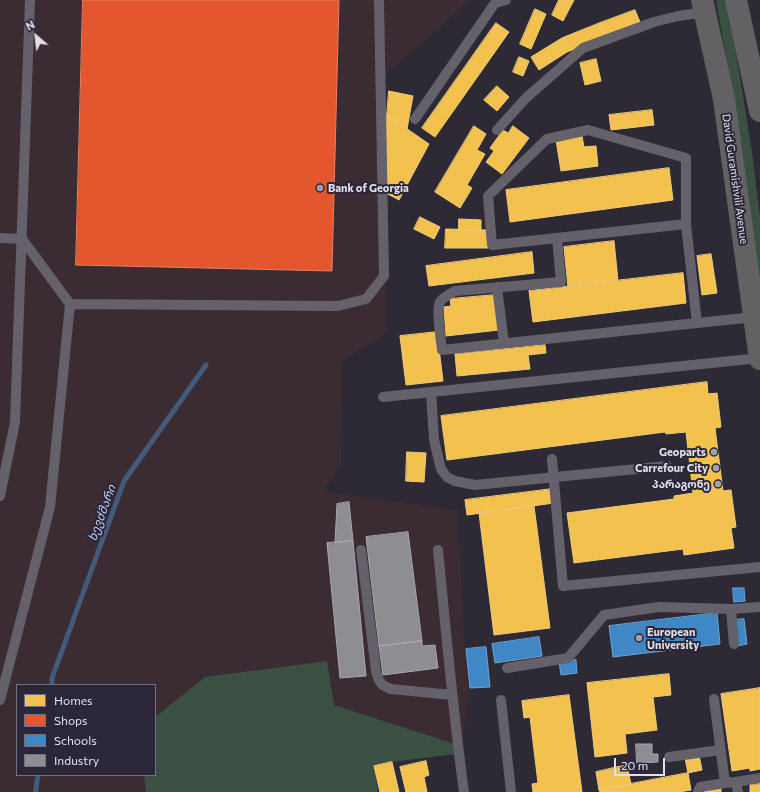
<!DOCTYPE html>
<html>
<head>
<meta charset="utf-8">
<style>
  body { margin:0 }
  #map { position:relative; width:760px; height:792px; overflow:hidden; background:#2d2a35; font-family:Commissioner,sans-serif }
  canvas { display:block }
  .legend { position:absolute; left:16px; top:684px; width:140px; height:92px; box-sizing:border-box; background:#2c2639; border:1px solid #757081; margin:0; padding:5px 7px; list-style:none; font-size:12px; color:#e3e0ec }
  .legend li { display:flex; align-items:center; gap:8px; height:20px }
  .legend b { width:20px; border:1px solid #757081 }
  .north { position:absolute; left:16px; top:16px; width:40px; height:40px; -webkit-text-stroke:3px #2c2639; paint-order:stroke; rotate:332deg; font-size:11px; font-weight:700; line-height:16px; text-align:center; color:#e3e0ec }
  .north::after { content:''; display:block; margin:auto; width:14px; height:18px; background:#e3e0ec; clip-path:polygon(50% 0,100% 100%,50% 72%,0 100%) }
  .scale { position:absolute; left:614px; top:758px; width:51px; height:18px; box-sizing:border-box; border:2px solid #e3e0ec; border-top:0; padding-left:5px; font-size:12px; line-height:14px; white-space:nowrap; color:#e3e0ec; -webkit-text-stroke:3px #2c2639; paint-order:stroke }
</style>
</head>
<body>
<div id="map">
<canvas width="760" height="792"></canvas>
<ul class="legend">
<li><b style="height:11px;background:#f2c14e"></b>Homes</li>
<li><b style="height:11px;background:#e4572e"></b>Shops</li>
<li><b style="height:11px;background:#3f88c5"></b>Schools</li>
<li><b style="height:11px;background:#8d8d92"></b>Industry</li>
</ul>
<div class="north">N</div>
<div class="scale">20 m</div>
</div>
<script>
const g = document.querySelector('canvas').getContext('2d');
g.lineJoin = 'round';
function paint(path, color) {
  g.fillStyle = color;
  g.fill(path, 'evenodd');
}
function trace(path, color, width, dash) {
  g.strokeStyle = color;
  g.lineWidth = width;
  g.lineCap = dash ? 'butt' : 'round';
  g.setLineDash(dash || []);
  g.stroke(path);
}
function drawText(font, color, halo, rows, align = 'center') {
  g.font = font + ' Commissioner,"Noto Sans Georgian",sans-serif';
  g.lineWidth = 4;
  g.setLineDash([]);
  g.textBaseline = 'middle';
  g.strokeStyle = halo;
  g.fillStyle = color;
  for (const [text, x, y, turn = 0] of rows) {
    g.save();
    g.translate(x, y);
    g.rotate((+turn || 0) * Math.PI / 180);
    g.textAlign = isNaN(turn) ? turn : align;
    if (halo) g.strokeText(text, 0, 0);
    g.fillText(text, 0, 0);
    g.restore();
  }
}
paint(new Path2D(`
  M0,0H470L384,77L387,333L342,361L341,466L323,491L458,510L464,644L469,690L463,744L458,745L334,705L327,661L205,677L155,717V685H17V775H144L146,792H0Z`), '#3b2b33');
paint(new Path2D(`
  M716,0H727L728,3L752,152L760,217V304L736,115Z
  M327,661L334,705L458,745L459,754L448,755L374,764L378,792H146L144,775H155V717L205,677Z`), '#3a5042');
const homes = new Path2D(`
  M559,0H574L563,21L552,15Z
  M535,9L546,14L531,49L520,44Z
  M635,10L640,22L604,35L600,23Z
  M496,23L509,32L435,137L422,128Z
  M600,23L605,37L567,52L539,70L531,57L562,38Z
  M519,57L529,61L523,76L513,72Z
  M596,59L601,81L585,85L580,63Z
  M497,86L509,97L497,111L484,100Z
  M389,91L413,96L407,129L387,115Z
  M652,110L654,125L611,130L609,115Z
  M387,115L429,144L399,200L386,193Z
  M474,126L486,134L477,150L485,154L467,185L472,188L460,208L435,192Z
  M513,126L529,138L502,174L486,162L494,151L490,148L503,130L508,133Z
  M582,136L584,147L596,146L598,166L561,171L556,140Z
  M669,168L673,200L510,222L506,190Z
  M420,217L440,227L434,239L414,229Z
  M459,219L481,220V230H459Z
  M446,229L488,230V248H445Z
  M614,241L618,281L568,287L564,247Z
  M532,252L534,273L429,286L426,266Z
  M711,254L717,293L702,295L697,256Z
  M683,273L686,303L533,322L529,291Z
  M495,295L499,330L446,336L444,307L451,306L450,299Z
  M437,332L443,381L406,385L400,336Z
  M545,345L546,353L528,355L530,369L457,376L455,354Z
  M707,382L708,394L717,393L721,427L715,428L723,491L731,490L736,527L731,528L734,548L684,555L683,549L574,563L567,513L674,499V496L693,493L686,432L666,434L665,432L447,460L441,416Z
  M407,452L426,453L424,482L406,481Z
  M552,489L554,503L467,515L465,500Z
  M534,506L550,628L494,635L479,513Z
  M669,674L671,695L653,697L657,730L625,734L627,753L595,757L587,683Z
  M760,688V769L750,771V768L732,771L721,694Z
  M569,695L582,792H533L532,784L538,783L530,717L524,718L522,701Z
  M699,755L702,770L688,773L685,758Z
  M426,761L429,775L424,777L427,792H406L400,767Z
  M392,762L399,792H380L374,766Z
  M627,765L631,784L599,790L596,772Z
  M688,773L691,790L679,792H600L599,790Z
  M760,784V792H750V785Z
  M721,788V792H705L704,790Z`);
paint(homes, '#f2c14e');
trace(homes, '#eeca7d', 1);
const shops = new Path2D(`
  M83,0H339L332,271L76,265Z`);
paint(shops, '#e4572e');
trace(shops, '#e48067', 1);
const schools = new Path2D(`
  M733,588H744L745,601L734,602Z
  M717,613L720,644L613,657L609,626Z
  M744,619L747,644L737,646L734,620Z
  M539,637L542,656L495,663L492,644Z
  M486,647L490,687L470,688L466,649Z
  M576,660L577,673L561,675L559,662Z`);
paint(schools, '#3f88c5');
trace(schools, '#70a2d1', 1);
const industry = new Path2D(`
  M349,502L353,541L335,543L337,504Z
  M408,532L422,641L379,646L366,537Z
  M353,541L366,676L340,678L327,543Z
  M422,641V646L435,645L438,668L383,675L379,646Z
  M636,744H652V754H658V762L637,763Z`);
paint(industry, '#8d8d92');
trace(industry, '#a7a6ad', 1);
trace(new Path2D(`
  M52,685V678L124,481L206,365
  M36,792V788L38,775`), '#435a7b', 5);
trace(new Path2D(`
  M415,119L495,3L506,0
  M497,130L526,98L583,48L654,22L678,16L705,12
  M0,238L22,239L70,304
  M557,238L561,282L455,291C450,294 443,297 440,302C436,310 441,340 442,350L697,323L686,224L492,245L488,196L547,139L588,130L686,158V224
  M497,287L504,343
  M697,323L755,317
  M431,392L434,440L441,469L447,477L455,481L475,485L667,466
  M383,397L760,358
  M552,459L563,586L760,567
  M0,496L15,422L30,0
  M361,550L376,671C379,682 380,685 391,689L452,695
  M438,550C446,631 453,712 464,792
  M731,609L734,644
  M507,668L568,658L604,615L659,607L731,609L760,607
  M714,699L725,783L736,782
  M0,700L50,507L70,304L338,306L366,299L384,276L379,0
  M501,700L511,792
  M669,757L720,750
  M698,792L700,787L725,783
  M738,792L736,782L760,778`), '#64616b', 10);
trace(new Path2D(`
  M702,0L724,99L760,359
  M736,0L760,111`), '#636163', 22);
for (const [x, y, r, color] of [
  [320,188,4,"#a3a0ac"],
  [714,452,4,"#a3a0ac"],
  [716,468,4,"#a3a0ac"],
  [718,484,4,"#a3a0ac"],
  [639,638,4,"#a3a0ac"]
]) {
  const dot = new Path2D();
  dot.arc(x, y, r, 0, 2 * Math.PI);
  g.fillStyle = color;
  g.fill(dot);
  trace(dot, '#2c2639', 1.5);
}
drawText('11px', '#e3e0ec', '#2c2639', [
  ["David Guramishvili Avenue",735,179,82]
]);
drawText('bold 11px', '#e3e0ec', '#2c2639', [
  ["Bank of Georgia",328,188,"left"],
  ["Geoparts",706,452],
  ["Carrefour City",708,468],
  ["პარაგონე",710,484],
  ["European",647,632,"left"],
  ["University",647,645,"left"]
], 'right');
drawText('italic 12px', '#bbd6f9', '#2c2639', [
  ["ხევძმარი",102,513,-70]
]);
</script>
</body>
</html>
